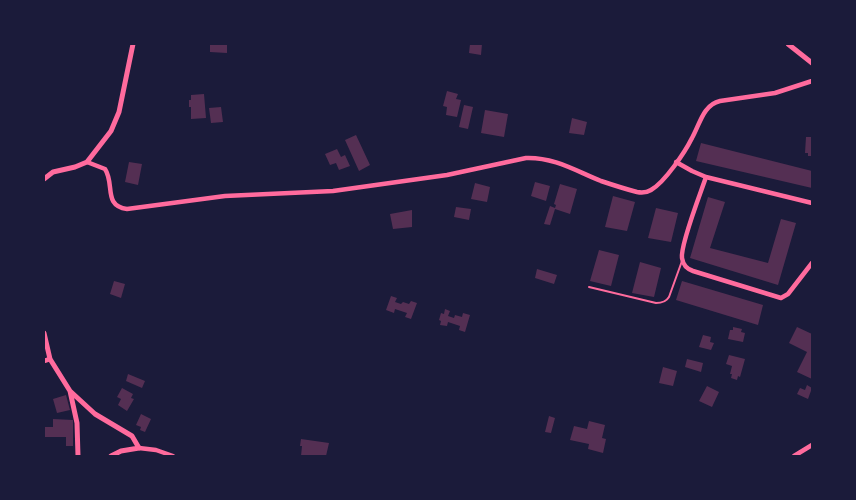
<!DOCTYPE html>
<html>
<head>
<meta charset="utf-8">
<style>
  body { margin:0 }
  #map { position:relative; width:856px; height:500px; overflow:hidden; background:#1b1b3a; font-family:"PT Sans Narrow",sans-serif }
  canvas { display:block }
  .frame { position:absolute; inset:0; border:45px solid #1b1b3a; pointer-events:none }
</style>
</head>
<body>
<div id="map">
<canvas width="856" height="500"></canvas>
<div class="frame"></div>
</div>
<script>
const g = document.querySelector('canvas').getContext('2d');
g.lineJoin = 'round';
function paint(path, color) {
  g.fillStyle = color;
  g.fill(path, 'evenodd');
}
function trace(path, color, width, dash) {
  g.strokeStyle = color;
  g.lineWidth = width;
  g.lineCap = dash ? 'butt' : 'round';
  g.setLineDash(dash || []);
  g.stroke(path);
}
paint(new Path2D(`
  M210,44H227V53L210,52Z
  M470,44H482L481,55L469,53Z
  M447,91L458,94L456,99L461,100L457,117L446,115L447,107L443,106Z
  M204,94L206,118L191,119V107H189V100H191V95Z
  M464,105L473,107L468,129L459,127Z
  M221,107L223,122L211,123L209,108Z
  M485,110L508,114L504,137L481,133Z
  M572,118L587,122L584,135L569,133Z
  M356,135L370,165L359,171L345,140Z
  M806,137H812V156H808V153H805Z
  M701,143L812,171V188L696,161Z
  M337,149L341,157L345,155L350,166L339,170L336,163L330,165L325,154Z
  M129,162L142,164L138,185L125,182Z
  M535,182L550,186L546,201L531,196Z
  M475,183L490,187L487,202L471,199Z
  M560,184L577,189L570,214L555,209L550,225L544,224L550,206L555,208L556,205L554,204Z
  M613,196L635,202L627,231L605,227Z
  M708,197L725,202L710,248L768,263L781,219L796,223L778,285L690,258Z
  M456,207L471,209L469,220L454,217Z
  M656,208L678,213L671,242L648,238Z
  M412,210V227L393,229L390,214Z
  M599,250L619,255L611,286L590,281Z
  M640,262L661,268L654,297L632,293Z
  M537,269L557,275L554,284L535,278Z
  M114,281L125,284L121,298L110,294Z
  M682,281L763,305L758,325L676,300Z
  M391,296L397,298L395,302L401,304L403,302L409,304L411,301L417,303L411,319L405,317L407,313L395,309L394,313L386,310Z
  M445,309L450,311L448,316L454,318L455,315L462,317L463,313L470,315L465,332L459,330L460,326L448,322L447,326L440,325L441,321L439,320L441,313L444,314Z
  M733,327L742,329L741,332L745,333L743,342L728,339L730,330H733Z
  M797,327L812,334V379L797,372L807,352L789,343Z
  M703,335L711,337L710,342L714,343L711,350L699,347Z
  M729,355L745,359L740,377L738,376L737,380L731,378L732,374H730L732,366L726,364Z
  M687,359L703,363L701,372L685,367Z
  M663,367L677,371L673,386L659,383Z
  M128,374L145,381L142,388L126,381Z
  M807,385L812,388L808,399L797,394L800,388L805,390Z
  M707,386L719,392L712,407L699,401Z
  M122,388L133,394L131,398L134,399L127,411L118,405L121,399L117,397Z
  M66,395L70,410L57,413L53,399Z
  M141,414L151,419L145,432L140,430L141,427L136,425Z
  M549,416L555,418L551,433L545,432Z
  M53,419L73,420V446H66V437H44V427H53Z
  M589,421L605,425L602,438L606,439L603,453L588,449L589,444L570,440L574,426L587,429Z
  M301,439L329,443L326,456H301L302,446H300Z`), '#542f53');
trace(new Path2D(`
  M589,287L656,303C662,303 666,302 669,297L682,261`), '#ff6b9d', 2);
trace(new Path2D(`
  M87,162L105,169C115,184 103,206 127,209L225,196L333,191L447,175L526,158C554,157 576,171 601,181C613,185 625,189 637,192C642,193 646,193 651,190C665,182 685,152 692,138C700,124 703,105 720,101L775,93L812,81
  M676,162L692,171L706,177L812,203
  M706,177C701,192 680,245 682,258C683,265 687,269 693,271L781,298L788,294L812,263
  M44,361L50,359
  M139,448L156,450L173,456
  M794,456L812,445`), '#ff6b9d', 4.5);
trace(new Path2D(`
  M788,44L812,63
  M44,179L53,172L75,167L87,162L111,131L119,112L133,44
  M44,333L50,359L70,391L95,414L132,436L139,448L121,451L111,456
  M70,391L77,423L78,456`), '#ff6b9d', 5);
</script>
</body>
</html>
